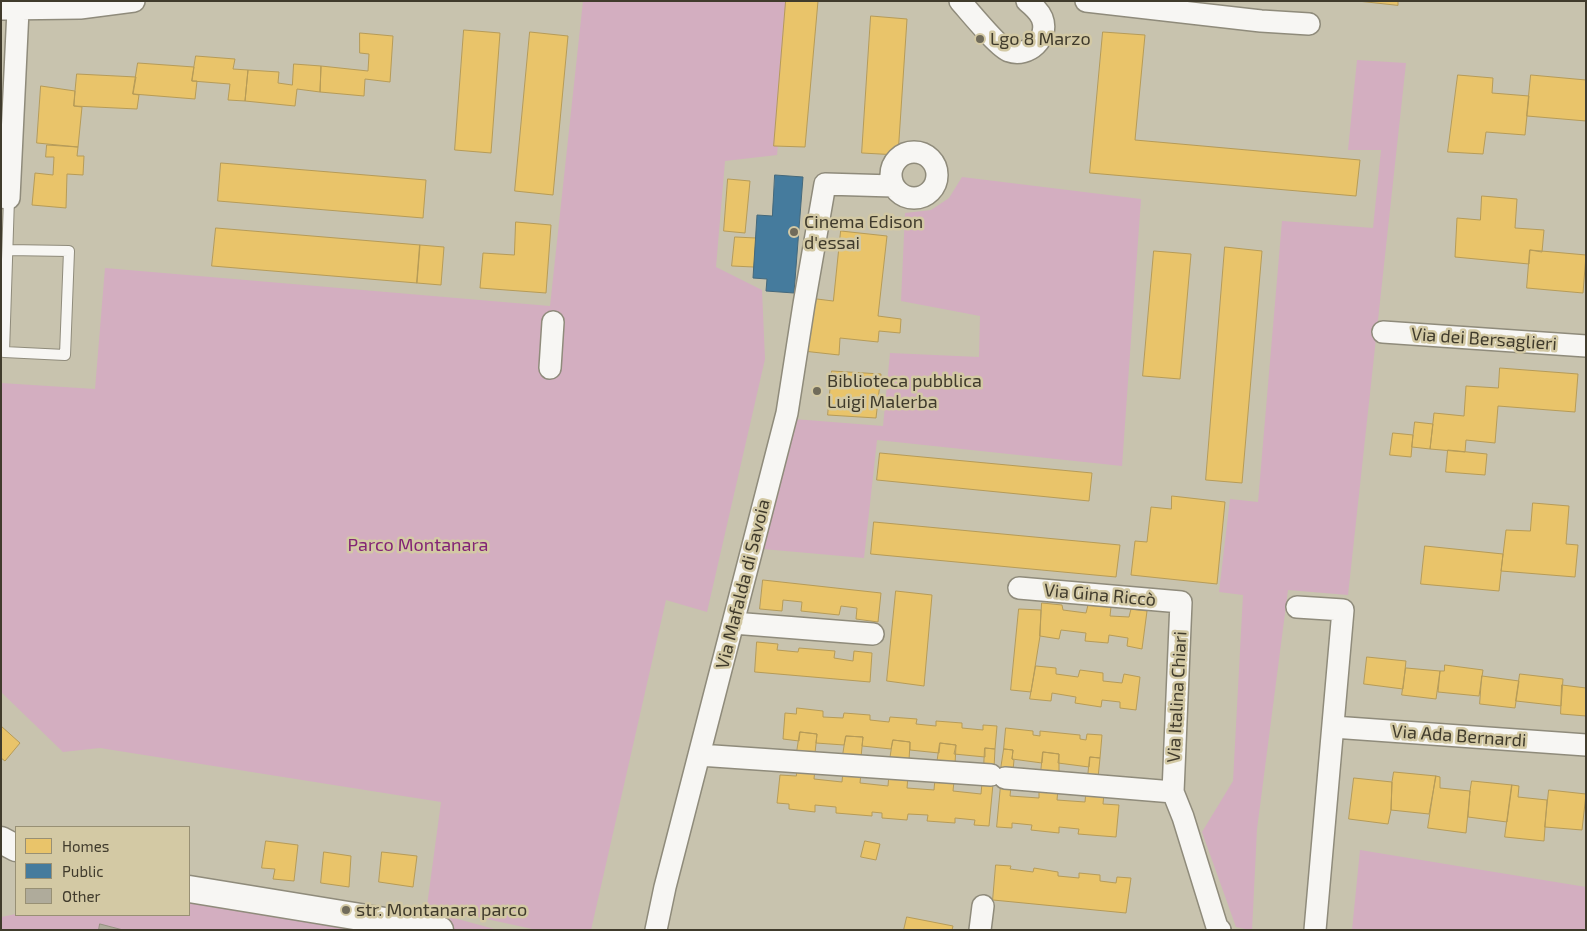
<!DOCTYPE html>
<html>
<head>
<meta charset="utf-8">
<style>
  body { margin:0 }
  #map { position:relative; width:1587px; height:931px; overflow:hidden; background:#c8c3ae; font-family:"Exo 2",sans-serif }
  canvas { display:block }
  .frame { position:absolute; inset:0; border:2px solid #403b2c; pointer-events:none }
  .legend { position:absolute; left:15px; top:826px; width:175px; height:90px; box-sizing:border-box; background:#d3c9a4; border:1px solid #989074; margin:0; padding:6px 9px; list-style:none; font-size:15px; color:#403b2c }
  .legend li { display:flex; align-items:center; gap:10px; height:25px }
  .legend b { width:25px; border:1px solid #989074 }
</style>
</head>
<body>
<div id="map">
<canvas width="1587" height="931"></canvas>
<div class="frame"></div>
<ul class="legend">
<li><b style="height:14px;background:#e9c46a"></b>Homes</li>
<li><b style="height:14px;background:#457b9d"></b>Public</li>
<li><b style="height:14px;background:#afab9b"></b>Other</li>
</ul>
</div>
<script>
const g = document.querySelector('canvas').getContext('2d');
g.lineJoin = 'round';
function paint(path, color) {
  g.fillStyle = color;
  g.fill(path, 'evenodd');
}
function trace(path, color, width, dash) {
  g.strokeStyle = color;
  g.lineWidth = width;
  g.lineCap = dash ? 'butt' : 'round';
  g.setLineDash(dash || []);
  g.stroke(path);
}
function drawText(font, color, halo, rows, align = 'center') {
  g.font = font + ' "Exo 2",sans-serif';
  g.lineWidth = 5;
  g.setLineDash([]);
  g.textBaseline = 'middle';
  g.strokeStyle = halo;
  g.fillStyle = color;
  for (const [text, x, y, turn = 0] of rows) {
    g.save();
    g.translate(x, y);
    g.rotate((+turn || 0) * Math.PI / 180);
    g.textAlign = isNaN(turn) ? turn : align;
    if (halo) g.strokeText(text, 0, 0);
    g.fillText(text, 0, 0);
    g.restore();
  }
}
paint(new Path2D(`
  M583,1H791L777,155L725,161L716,267L762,290L765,359L707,612L666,600L591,930H537L427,906L441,802L100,748L63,752L1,692V383L95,389L105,268L550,306Z
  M1357,60L1406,63L1348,595L1288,590L1257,829L1252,930H1250L1236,927L1202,832L1233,781L1243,595L1219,592L1230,499L1258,502L1282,221L1373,228L1381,150H1348Z
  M962,177L1141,199L1122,466L877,440L864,558L763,549L794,419L883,426L890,353L979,357L980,316L901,301L905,213L931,210L949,198Z
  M1360,850L1586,887V930H1352Z
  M189,878L454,918L498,930H1V917L16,914V915H189Z`), '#d3aec0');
const homes = new Path2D(`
  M786,1H818L805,147L774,146Z
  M1358,1H1398V5Z
  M871,16L907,19L898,155L862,153Z
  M464,30L500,33L491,153L455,150Z
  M530,32L568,36L553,195L515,191Z
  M1103,32L1145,35L1135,140L1360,160L1356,196L1090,173Z
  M360,33L393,36L390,82L365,79L364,96L320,92L321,66L368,71L369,54L360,53Z
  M196,56L235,59L233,69L248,70L245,101L228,100L230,84L192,81Z
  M138,63L194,67L192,81H197L195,99L133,94Z
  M294,64L321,66L320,92L297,89L295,106L245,101L248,70L279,72L278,83L292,85Z
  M77,74L136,77L133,94L139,95L137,109L74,106Z
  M1458,75L1493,78L1492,93L1529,96L1525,135L1486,132L1483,154L1448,152Z
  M1531,75L1586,80V121L1527,116Z
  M41,86L75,91L74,106L82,107L78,147L37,143Z
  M47,145L78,147L77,156H84L83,175L67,174L66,208L32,205L35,173L53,175L54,157H46Z
  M221,163L426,180L423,218L218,201Z
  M728,179L750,181L745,233L724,231Z
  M1482,196L1517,199L1515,228L1544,230L1542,252L1530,250L1529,264L1455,257L1457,218L1480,220Z
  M516,222L551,225L546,293L480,288L483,253L514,255Z
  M216,228L420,245L417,283L212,266Z
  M841,231L887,236L878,316L901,319L900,333L879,331L878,342L840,338L839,355L803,351L809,298L833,301Z
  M735,237L756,238L754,267L732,266Z
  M420,245L444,247L441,285L417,283Z
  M1225,247L1262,251L1242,483L1206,480Z
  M1530,250L1586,255L1583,293L1527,288Z
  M1154,251L1191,254L1180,379L1143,376Z
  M1500,368L1578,374L1575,412L1498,406L1495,443L1466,440L1465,452L1430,449L1434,413L1464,416L1466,386L1498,388Z
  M832,371L881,374L876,418L828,415Z
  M1415,422L1433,424L1430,449L1412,447Z
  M1393,433L1413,435L1411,457L1390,455Z
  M1448,450L1487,454L1485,475L1446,472Z
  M880,453L1092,473L1089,501L877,480Z
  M1172,496L1225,502L1217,584L1131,575L1135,541L1147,542L1151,507L1171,509Z
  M1533,503L1569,506L1566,544L1578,545L1575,577L1501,571L1506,530L1530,531Z
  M874,522L1120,545L1116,577L871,554Z
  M1425,546L1503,554L1499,591L1421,584Z
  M763,580L881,593L878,622L856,619L857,608L841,606L839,615L801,611L802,602L783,600L782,611L760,609Z
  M896,591L932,595L924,686L887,681Z
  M1042,603L1062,605L1063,610L1086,613L1088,605L1111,607L1110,616L1129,617L1131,609L1147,611L1142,649L1127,646L1128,638L1109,635L1108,643L1085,641L1086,633L1061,630L1059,639L1040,636Z
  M1019,609L1041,610L1040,636L1031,692L1011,690Z
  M757,642L778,644L777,650L798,652L799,648L835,651L834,658L853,661L854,651L872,653L870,682L755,672Z
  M1367,657L1406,661L1403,689L1364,684Z
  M1445,665L1483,670L1479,696L1438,692L1440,671H1444Z
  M1036,666L1056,668V674L1078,677L1080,670L1103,673V681L1122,683L1124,674L1140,677L1136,710L1120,708V702L1102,700L1101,707L1075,703L1076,697L1052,693L1051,701L1030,699Z
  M1406,668L1440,671L1436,699L1402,695Z
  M1520,674L1563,679L1561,706L1516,701Z
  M1482,676L1519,681L1515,708L1480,704Z
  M1562,685L1586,688V716L1561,714Z
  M797,708L823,711V717L843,718L844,713L870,715V720L889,722L890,717L917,719L916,724L936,726V721L962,723V728L983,730V725L997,726L995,749L985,748V757L954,754L956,745L940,743L939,753L910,750V742L893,740L891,749L862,746L863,737L846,736L844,745L816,743L817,734L800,732L799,741L783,739L785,713L796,714Z
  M1,726L20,743L5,761L1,758Z
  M1006,728L1033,731V735L1040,736V731L1080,735V739L1086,740L1087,734L1102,735L1100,758L1090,757L1089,767L1058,763L1059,754L1043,752L1042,763L1012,759L1013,750L1004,749Z
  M800,732L817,734L815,753L797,752Z
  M846,736L863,737L861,757L843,755Z
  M893,740L910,742L909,761L890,760Z
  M940,743L956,745L955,765L937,764Z
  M985,748L995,749L994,768L984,767Z
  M1004,749L1013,750L1012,759L1014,760L1013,770L1001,769Z
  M1043,752L1059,754V774L1041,773Z
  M1090,757L1100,758L1098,778L1088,777Z
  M797,767L815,769L814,779L842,782L843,771L861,773L860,783L888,786L889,774L908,776L907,788L934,790L935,779L954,781L953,791L981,794L982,783L993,784L989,826L974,825L975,820L955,818V823L927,821L928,815L908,814L907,820L882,818V813L872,812V816L836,813V807L815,805V812L789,809V804L777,803L780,775L796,776Z
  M1394,772L1436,776L1429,814L1391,810L1392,782Z
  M1436,776L1440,777V788L1470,791L1466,833L1428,828Z
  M1354,778L1392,782L1391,810L1388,824L1349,819Z
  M1472,781L1512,785L1507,822L1468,817L1470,791Z
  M1001,785L1011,786L1010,796L1039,798V787L1058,789L1057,800L1085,802L1086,791L1104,793L1103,804L1119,805L1116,837L1078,834L1079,829L1059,827V833L1031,830L1032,825L1012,823V828L997,827Z
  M1512,785L1519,786L1518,797L1547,800L1544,841L1505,837Z
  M1549,790L1586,794L1582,830L1545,827Z
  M266,841L298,845L294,881L273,879L275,869L262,868Z
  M865,841L880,844L876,860L861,857Z
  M324,852L351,856L349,887L321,883Z
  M382,852L417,856L413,887L379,882Z
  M996,865L1011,866L1010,869L1033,872L1034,868L1058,872V876L1079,878V873L1100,875V881L1116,883L1117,877L1131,878L1126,913L993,900Z
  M907,917L953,926L952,930H904Z`);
paint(homes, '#e9c46a');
trace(homes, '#b69b57', 1);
const public = new Path2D(`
  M775,175L803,177L794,293L766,291L767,279L753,278L757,215L772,216Z`);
paint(public, '#457b9d');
trace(public, '#44687b', 1);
const building = new Path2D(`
  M100,924L123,930H99Z`);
paint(building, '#afab9b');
trace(building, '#959281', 1);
const service = new Path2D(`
  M8,250L69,251L65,355L4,352L9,198`);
const minor = new Path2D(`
  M960,1C969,11 999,48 1009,51C1028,58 1050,38 1042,18C1039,11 1033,6 1027,1
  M1086,1L1261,21L1309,24
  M1,9L80,8L134,1
  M891 175a23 23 0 1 1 46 0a23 23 0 1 1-46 0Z
  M1,197L9,198L18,10
  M1383,332L1586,346
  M550,368L553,322
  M1019,588L1181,602L1173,792L1183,817L1217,927L1220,930
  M1297,607L1343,610L1315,930
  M733,623L873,634
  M1333,727L1586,745
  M699,755L991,775
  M1005,778L1173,792
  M656,930L665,887L787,413L804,304L825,184L893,186
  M980,930L983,906`);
const tertiary = new Path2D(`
  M1,840L16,848
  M189,889L440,930`);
trace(service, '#8f8b7b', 12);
trace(minor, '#8f8b7b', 24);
trace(tertiary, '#8f8b7b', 29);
trace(service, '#f7f6f3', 10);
trace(minor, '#f7f6f3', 21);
trace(tertiary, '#f7f6f3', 26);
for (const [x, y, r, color] of [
  [980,39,5,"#706b5a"],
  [794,232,5,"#706b5a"],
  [817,391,5,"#706b5a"],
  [346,910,5,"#706b5a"]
]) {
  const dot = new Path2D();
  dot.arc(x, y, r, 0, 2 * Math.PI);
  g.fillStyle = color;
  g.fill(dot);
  trace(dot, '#d3c9a4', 2);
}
drawText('18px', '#403b2c', '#d3c9a4', [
  ["Lgo 8 Marzo",990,39],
  ["Cinema Edison",804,222],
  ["d'essai",804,243],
  ["Biblioteca pubblica",827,381],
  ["Luigi Malerba",827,402],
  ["str. Montanara parco",356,910]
], 'left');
drawText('18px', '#403b2c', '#d3c9a4', [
  ["Via dei Bersaglieri",1484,339,4],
  ["Via Mafalda di Savoia",743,584,-76],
  ["Via Gina Riccò",1100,595,5],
  ["Via Italina Chiari",1177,697,-87],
  ["Via Ada Bernardi",1459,736,4]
]);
drawText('18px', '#832475', '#d3c9a4', [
  ["Parco Montanara",418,545]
]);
</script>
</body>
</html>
